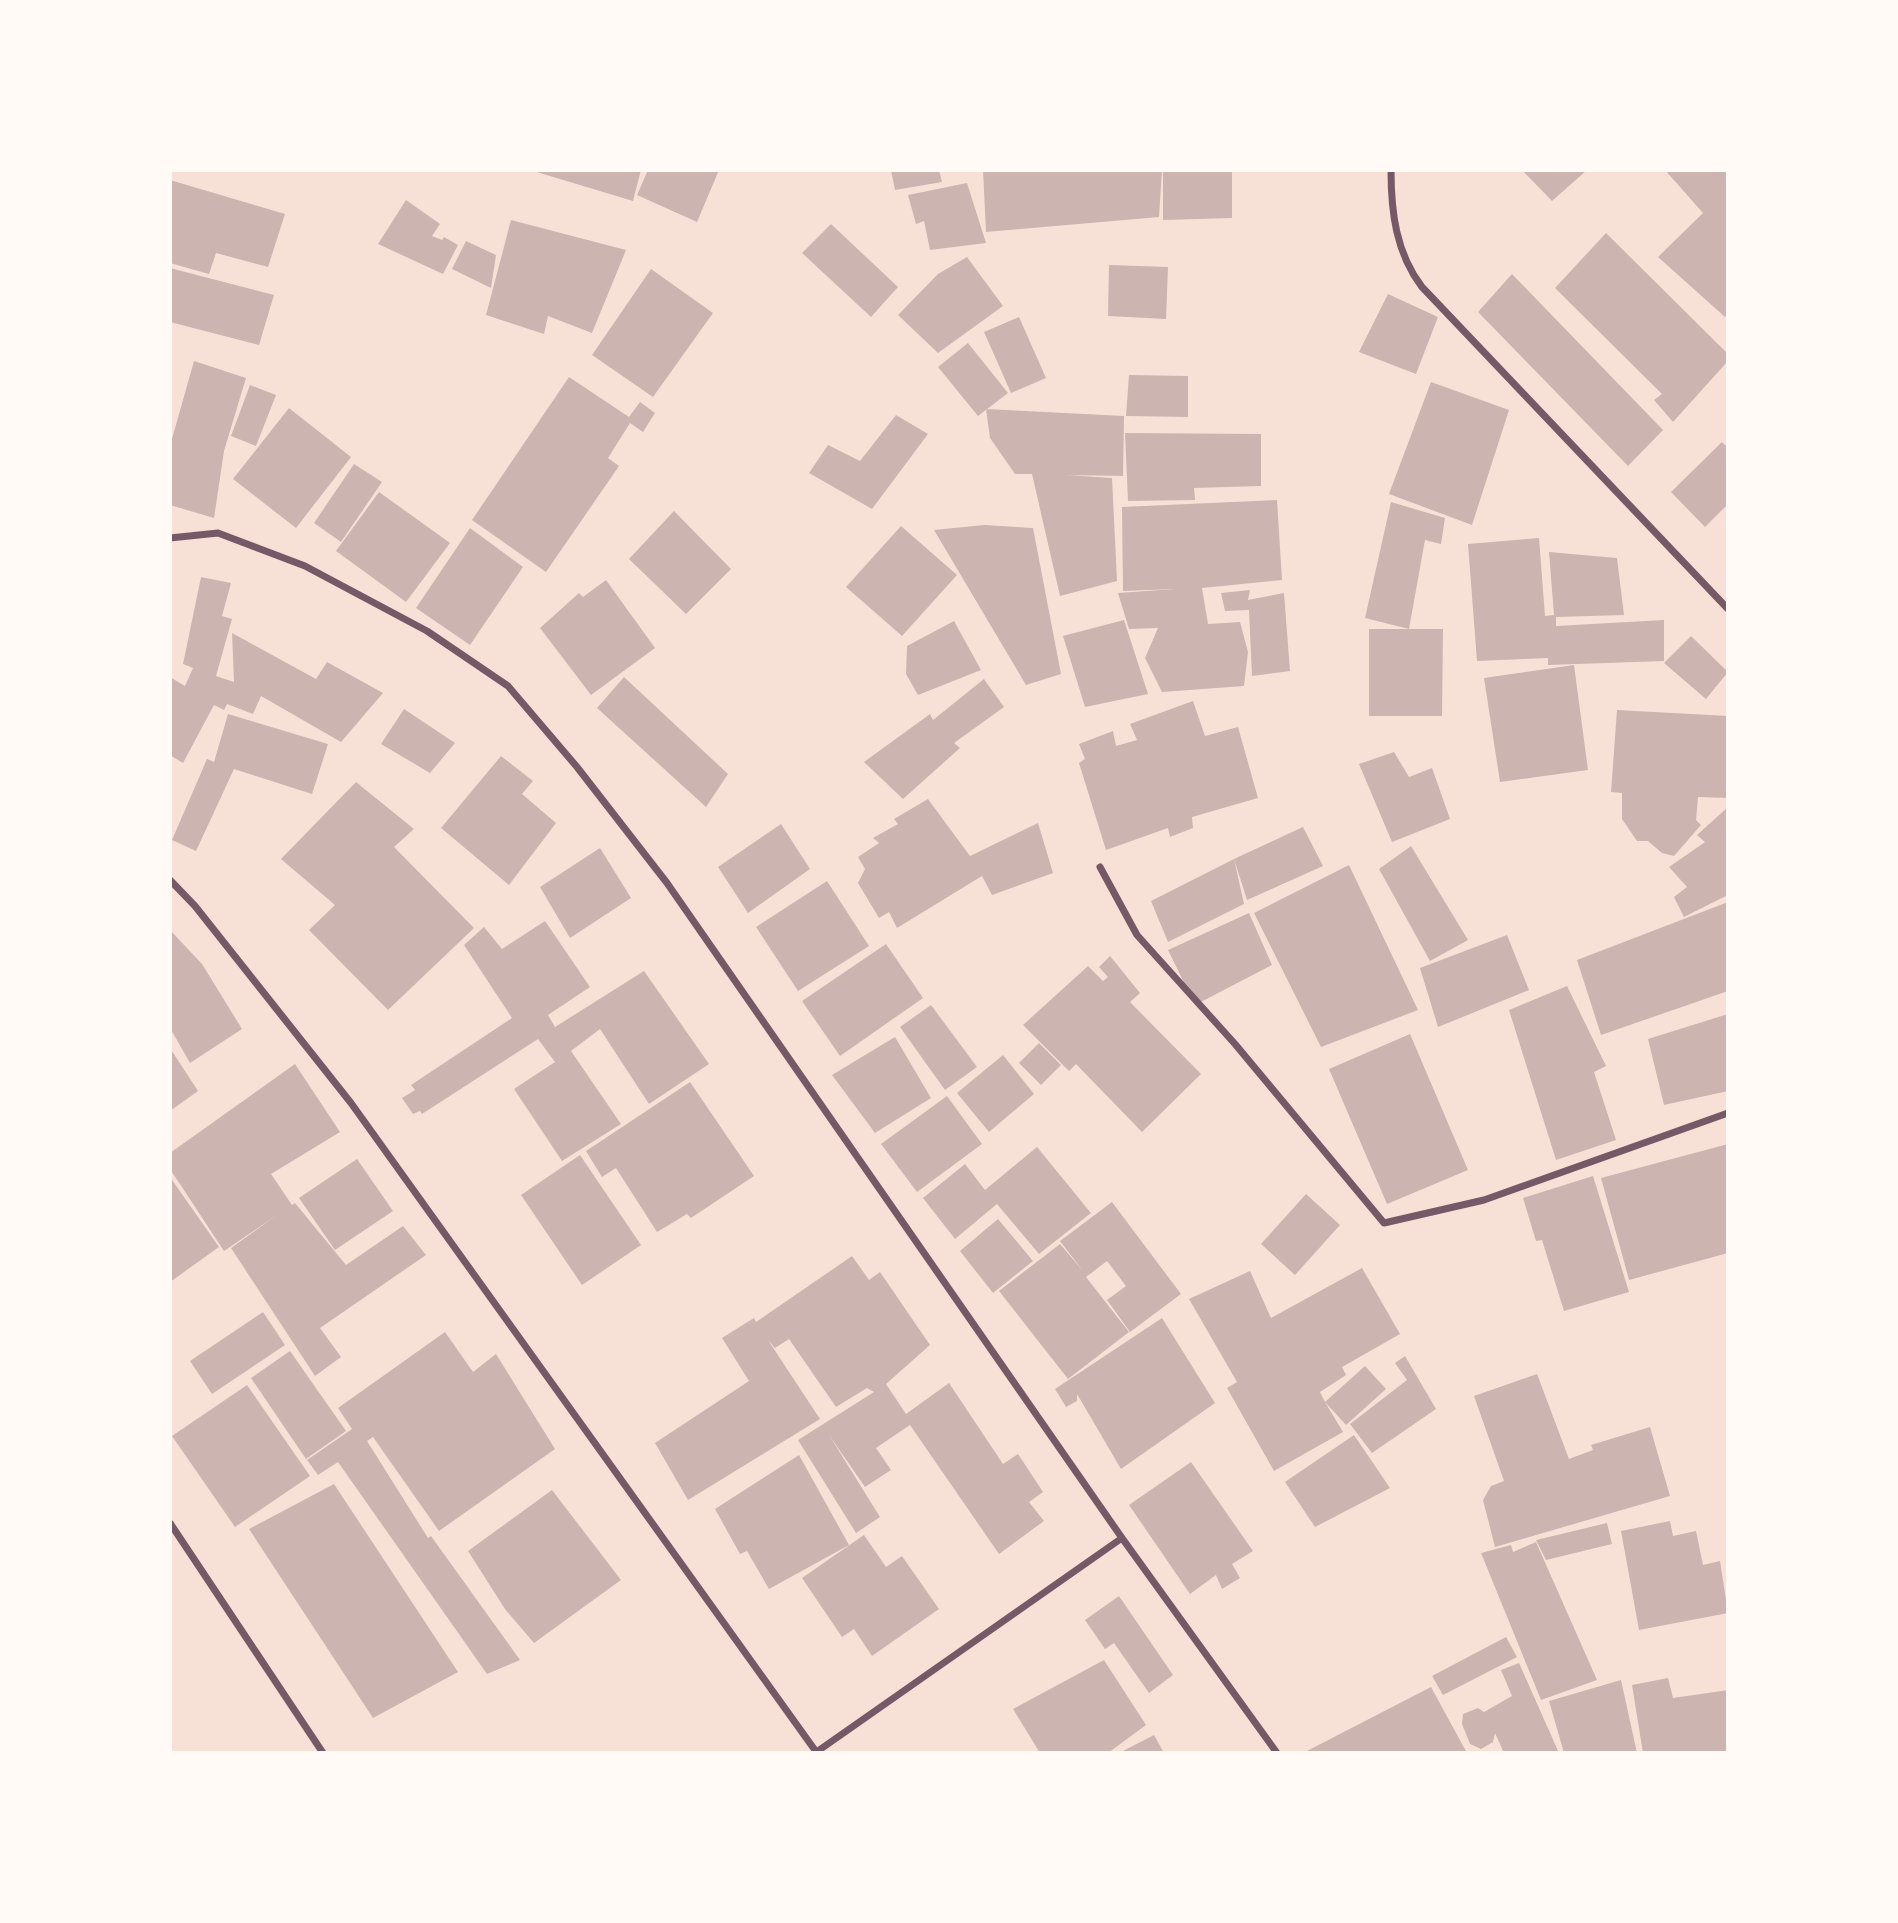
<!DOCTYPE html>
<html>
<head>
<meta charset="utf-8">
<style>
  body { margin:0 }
  #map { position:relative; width:1898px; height:1923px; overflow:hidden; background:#f7e1d7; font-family:"Space Grotesk",sans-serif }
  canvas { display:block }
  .frame { position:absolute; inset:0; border:172px solid #fffaf5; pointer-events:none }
</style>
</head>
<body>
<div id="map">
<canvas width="1898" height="1923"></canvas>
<div class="frame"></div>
</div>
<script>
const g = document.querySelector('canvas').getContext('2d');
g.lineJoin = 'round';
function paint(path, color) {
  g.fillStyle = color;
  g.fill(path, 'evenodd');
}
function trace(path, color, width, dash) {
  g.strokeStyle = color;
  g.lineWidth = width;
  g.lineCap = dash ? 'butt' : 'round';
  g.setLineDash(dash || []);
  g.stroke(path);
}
paint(new Path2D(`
  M530,170H641L633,201Z
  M648,170H719L697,222L637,195Z
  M891,170H939L942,182L895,190Z
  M983,170H1162L1159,217L986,232Z
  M1163,170H1232V218L1163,220Z
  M1522,170H1587L1552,201Z
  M1665,170H1728V312L1725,317L1658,257L1703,213Z
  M170,180L285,214L268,267L216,253L209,274L170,263Z
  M967,183L986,243L930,250L924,221L916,224L908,195Z
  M406,200L440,224L432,236L442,240L444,237L458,245L443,274L378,244Z
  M511,220L626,250L592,333L548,316L544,334L486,315Z
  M831,224L898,287L871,317L802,253Z
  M1606,233L1728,354V361L1673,422L1654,400L1662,394L1555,288Z
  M466,241L496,255L491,288L452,269Z
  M967,257L1003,306L938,353L898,315L938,274Z
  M1109,265L1168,267L1166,319L1108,316Z
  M170,268L274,295L259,345L170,322Z
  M651,269L713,313L653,397L592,355Z
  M1512,274L1663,430L1628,466L1478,312Z
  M1388,294L1438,317L1416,374L1359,352Z
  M1019,317L1046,378L1011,393L984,332Z
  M968,343L1008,393L978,416L938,367Z
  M194,361L246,378L224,451L214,518L170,505V446Z
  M1129,375L1188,376V417L1126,416Z
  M569,377L629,417L640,402L655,413L643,432L630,423L608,458L619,466L546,572L472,520Z
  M1431,382L1509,410L1472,525L1389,494Z
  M250,385L276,395L256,446L231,436Z
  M289,408L351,457L296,528L233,479Z
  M986,409L1124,416L1123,476L1067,475L1112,478L1117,581L1060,596L1032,474H1015L990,438Z
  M896,415L928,434L872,509L809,473L828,445L860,461Z
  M1125,433L1261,434V486L1194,488L1195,500L1128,501Z
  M1722,442L1728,448V504L1705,527L1671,492Z
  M354,464L382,482L341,542L314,523Z
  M379,492L450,543L406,602L336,551Z
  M1277,500L1282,580L1202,588L1208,624L1240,622L1248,652L1244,686L1162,692L1145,658L1158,628L1129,629L1118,593L1175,589L1123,591L1122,507Z
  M1391,502L1445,518L1441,544L1425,540L1409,629L1365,618Z
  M674,511L731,569L686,614L629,559Z
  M984,525L1033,528L1061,674L1026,685L934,530Z
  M901,526L957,575L902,636L846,587Z
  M470,528L523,567L470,645L416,608Z
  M1539,538L1545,616L1554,615L1549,552L1617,558L1624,615L1556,617V626L1664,620V661L1548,665V658L1477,661L1468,544Z
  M201,577L231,583L222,616L232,619L216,676L234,682L232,633L316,679L327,662L383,693L341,742L261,696L253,714L227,704L224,710L214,705L183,763L170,755V677L185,686L193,668L183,664Z
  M606,580L655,648L591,695L540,628L579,593L583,597Z
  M1250,590L1248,600L1284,593L1290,671L1252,676L1249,610L1225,611L1221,593Z
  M1124,620L1148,694L1085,707L1063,636Z
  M954,621L981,670L918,695L906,674L907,646Z
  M1369,629H1443L1442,716H1369Z
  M1691,636L1728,672L1706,699L1664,663Z
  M1574,665L1588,770L1500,782L1484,678Z
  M624,677L728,774L706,807L597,708Z
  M984,679L1004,707L954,743L960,748L903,799L864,762L930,714L933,720Z
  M1193,701L1205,736L1238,727L1258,798L1192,817L1193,828L1170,837L1168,828L1106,850L1079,763L1085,759L1079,744L1113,731L1116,746L1137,740L1130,724Z
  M404,709L455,743L430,773L381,744Z
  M1617,710L1728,716V798L1698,797L1696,820L1701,825L1674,856L1662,853L1648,841H1637L1622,819V793L1611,792Z
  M228,714L328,744L312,794L234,769L196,851L172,840L207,759L214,762Z
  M1394,752L1409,777L1432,768L1450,819L1392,842L1359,764Z
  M501,756L533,781L522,794L556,823L509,885L441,828Z
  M356,782L414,829L394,847L474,928L388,1010L309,930L335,905L281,859Z
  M928,799L970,856L1038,823L1053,873L992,895L982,876L897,928L889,912L879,918L858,883L865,869L858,857L879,843L873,838L898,824L894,819Z
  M1728,807V895L1684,917L1674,897L1687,887L1669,867L1705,842L1697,835Z
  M781,824L810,869L748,913L718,867Z
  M1303,827L1323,866L1247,900L1234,859Z
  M1411,846L1468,940L1430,961L1379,869Z
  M600,848L631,898L570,938L540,887Z
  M1234,859L1244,904L1168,942L1151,901Z
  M1349,865L1418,1010L1321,1047L1254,913Z
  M827,881L869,946L798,991L756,927Z
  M1728,902V991L1601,1035L1577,960Z
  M1249,913L1272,965L1195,1005L1168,950Z
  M545,921L590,987L548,1015L555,1027L644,971L709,1064L649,1104L600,1029L571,1051L621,1124L562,1161L514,1089L555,1062L538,1039L422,1114L420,1111L413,1114L402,1098L415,1090L411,1085L512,1018L464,945L484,927L502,949Z
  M170,930L202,964L242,1029L190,1063L170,1028Z
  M1507,935L1529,990L1438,1027L1420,968Z
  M886,944L923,998L840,1056L802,1001Z
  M1110,956L1140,993L1130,1002L1201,1074L1142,1132L1076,1064L1069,1071L1023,1025L1088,966L1103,981L1108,977L1099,967Z
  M1567,986L1606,1066L1594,1072L1616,1140L1556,1160L1509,1010Z
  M931,1005L977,1067L945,1090L900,1027Z
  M1728,1014V1091L1664,1105L1648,1039Z
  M1410,1034L1468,1170L1387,1204L1329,1069Z
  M895,1037L931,1098L875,1133L832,1075Z
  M1039,1043L1061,1065L1041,1085L1019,1063Z
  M170,1048L198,1091L170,1111Z
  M1003,1055L1034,1094L989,1132L957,1093Z
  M295,1064L340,1132L271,1174L292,1205L295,1203L346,1265L403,1226L426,1255L320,1328L341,1357L315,1376L231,1248L277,1215L224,1251L170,1169V1153Z
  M690,1082L754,1176L691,1218L687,1214L657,1232L616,1168L602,1177L586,1151Z
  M947,1096L982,1144L917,1192L881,1144Z
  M1728,1144V1253L1629,1280L1601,1178Z
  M1037,1147L1091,1213L1039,1254L997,1204L955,1239L923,1198L965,1164L985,1190Z
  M580,1155L641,1245L582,1285L521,1195Z
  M357,1159L393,1211L335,1250L299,1198Z
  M1593,1176L1629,1292L1564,1311L1542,1240L1536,1241L1523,1198Z
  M170,1177L219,1247L170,1282Z
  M1306,1194L1340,1225L1295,1275L1261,1244Z
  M1112,1202L1181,1294L1130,1332L1107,1300L1126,1286L1107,1261L1086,1277L1129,1332L1068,1379L999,1291L1060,1244L1083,1271L1060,1241Z
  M998,1219L1033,1261L993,1293L960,1251Z
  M852,1256L869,1280L880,1272L930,1345L886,1384L906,1414L949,1383L1003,1464L1018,1454L1043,1492L1029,1502L1044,1521L999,1554L910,1425L876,1448L891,1470L865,1487L829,1435L880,1517L856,1533L798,1440L874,1392L867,1388L836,1407L789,1339L775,1348L768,1340L820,1419L688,1500L655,1443L749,1381L722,1338L754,1318L756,1322Z
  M1362,1268L1400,1334L1342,1367L1346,1375L1320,1392L1325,1402L1365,1366L1386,1389L1346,1425L1325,1402L1343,1432L1274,1471L1227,1388L1237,1382L1189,1299L1250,1271L1271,1318Z
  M263,1312L285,1345L212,1394L190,1361Z
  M1162,1318L1215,1403L1121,1469L1077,1394V1401L1066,1407L1055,1389Z
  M445,1332L473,1372L496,1354L555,1449L439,1531L373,1437L367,1441L428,1538L431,1536L520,1660L487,1674L338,1462L318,1475L307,1460L352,1429L338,1408Z
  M290,1351L346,1431L306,1459L251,1378Z
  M1405,1356L1436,1409L1372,1453L1350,1424L1407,1380L1395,1363Z
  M1537,1374L1569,1459L1593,1450L1591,1445L1650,1427L1670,1496L1495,1547L1483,1500L1491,1486L1504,1481L1474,1396Z
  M247,1385L310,1476L235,1527L172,1436Z
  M1354,1435L1390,1488L1315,1527L1285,1482Z
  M799,1455L849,1545L769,1589L747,1551L740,1554L715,1509Z
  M1191,1462L1253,1551L1232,1564L1240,1578L1222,1589L1216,1575L1190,1594L1129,1505Z
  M334,1484L458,1672L373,1718L249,1529Z
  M552,1490L621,1580L534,1643L505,1609L468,1551Z
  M1670,1521L1673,1536L1696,1531L1703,1565L1720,1561L1728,1613L1639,1630L1621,1531Z
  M1607,1523L1612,1544L1546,1560L1536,1540Z
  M864,1535L886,1567L902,1556L939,1609L872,1656L854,1629L842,1637L802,1578Z
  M1536,1542L1597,1680L1541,1700L1481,1553L1511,1545L1513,1552Z
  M1119,1596L1173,1675L1149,1693L1114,1643L1105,1649L1085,1620Z
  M1506,1637L1517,1657L1443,1695L1432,1676Z
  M1104,1660L1146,1725L1108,1753H1040L1013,1709Z
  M1519,1663L1559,1753H1504L1495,1733L1493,1742L1481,1749L1470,1744L1462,1724L1463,1714L1478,1708L1484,1712L1512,1696L1501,1670Z
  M1668,1678L1673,1698L1728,1690V1753H1643L1632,1685Z
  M1621,1680L1637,1753H1564L1549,1701Z
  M1431,1687L1467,1753H1303Z
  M1154,1735L1164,1753H1119Z`), '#ccb4b1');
trace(new Path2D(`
  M1391,170C1391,212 1396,253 1422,287L1728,609
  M170,538L218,533L305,566L427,631L508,686L577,767L667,883L1122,1538L1277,1753
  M1100,867L1137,935L1235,1044L1384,1223L1484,1200L1728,1113
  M170,880L195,906L351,1103L817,1753
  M170,1523L323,1753
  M815,1753L1122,1538`), '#755966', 7);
</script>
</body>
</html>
